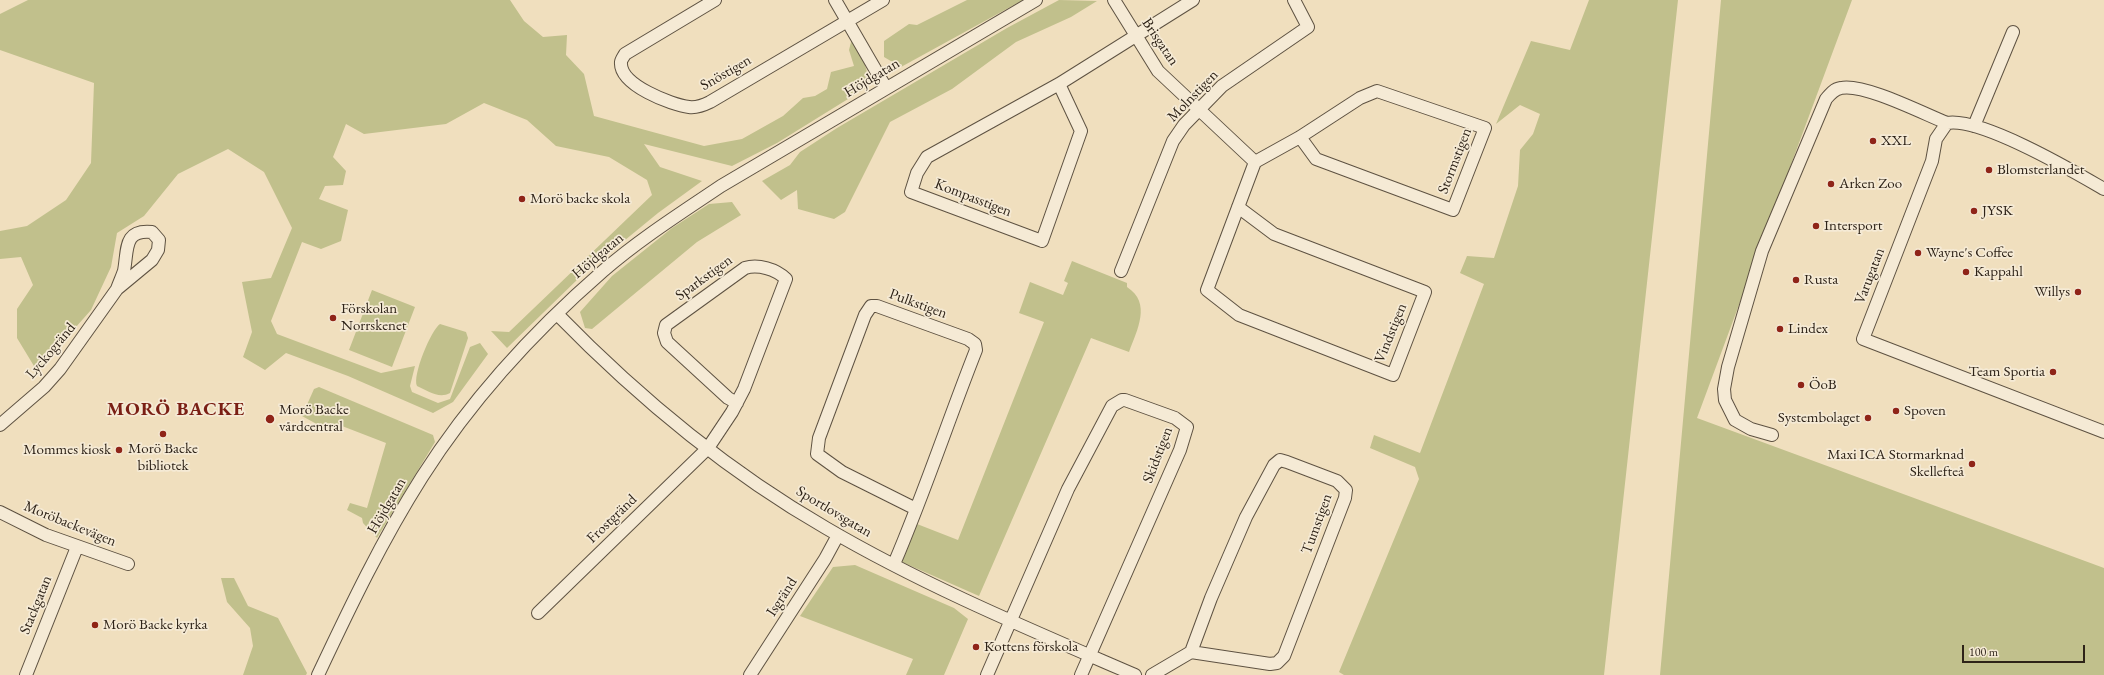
<!DOCTYPE html>
<html>
<head>
<meta charset="utf-8">
<style>
  body { margin:0 }
  #map { position:relative; width:2104px; height:675px; overflow:hidden; background:#f0dfbe; font-family:"EB Garamond",serif }
  canvas { display:block }
  .scale { position:absolute; left:1962px; top:645px; width:123px; height:18px; box-sizing:border-box; border:2px solid #2e2318; border-top:0; padding-left:5px; font-size:12px; line-height:14px; white-space:nowrap; color:#2e2318; -webkit-text-stroke:3px #f5ead5; paint-order:stroke }
</style>
</head>
<body>
<div id="map">
<canvas width="2104" height="675"></canvas>
<div class="scale">100 m</div>
</div>
<script>
const g = document.querySelector('canvas').getContext('2d');
g.lineJoin = 'round';
function paint(path, color) {
  g.fillStyle = color;
  g.fill(path, 'evenodd');
}
function trace(path, color, width, dash) {
  g.strokeStyle = color;
  g.lineWidth = width;
  g.lineCap = dash ? 'butt' : 'round';
  g.setLineDash(dash || []);
  g.stroke(path);
}
function drawText(font, color, halo, rows, align = 'center') {
  g.font = font + ' "EB Garamond",serif';
  g.lineWidth = 3.5;
  g.setLineDash([]);
  g.textBaseline = 'middle';
  g.strokeStyle = halo;
  g.fillStyle = color;
  for (const [text, x, y, turn = 0] of rows) {
    g.save();
    g.translate(x, y);
    g.rotate((+turn || 0) * Math.PI / 180);
    g.textAlign = isNaN(turn) ? turn : align;
    if (halo) g.strokeText(text, 0, 0);
    g.fillText(text, 0, 0);
    g.restore();
  }
}
paint(new Path2D(`
  M28,0H510L524,21L543,37L567,35L566,55L584,74L594,116L704,146L742,139L783,116L803,98L815,96L827,89L831,72L854,66L849,50L852,38C861,53 868,67 869,86L777,143L732,166L644,144L660,167L702,181L658,213L580,277L507,348L491,331L509,332L652,195L647,180L609,157L556,146L527,120L484,103L446,124L364,134L346,124L333,157L346,171L343,185L325,186L319,199L348,210L341,241L321,249L302,242L271,321L277,334L381,373L415,366L410,386L412,392L438,403L450,399L470,347L480,343L488,354L453,402L433,413L348,376L286,353L265,370L243,357L252,332L242,282L271,278L292,228L264,172L228,149L178,174L144,216L117,233L111,267L91,310L37,371L17,338V309L33,285L21,257L0,259V231L27,226L66,200L91,163L94,83L0,50V14Z
  M967,0H1023L901,67L884,57V41L909,24L917,25Z
  M1059,0L1097,1L1071,17L1016,42L952,89L890,122L845,212L834,219L798,209L797,190L781,200L762,181L790,165L800,152L837,128L1007,28Z
  M1589,0H1678L1604,675H1344L1339,672L1419,479L1415,467L1370,448L1374,435L1420,453L1484,284L1460,273L1467,256L1494,258L1518,186L1520,150L1533,134L1540,114L1520,105L1496,124L1531,41L1570,50Z
  M1721,0H1852L1697,418L2104,568V675H1660Z
  M732,202L741,215L697,242L592,329L585,328L580,312L612,276L672,228L709,204Z
  M1072,261L1127,283V287C1152,303 1137,330 1129,352L1091,338L979,596L902,562L917,524L958,540L1044,322L1019,313L1030,282L1063,295L1068,283L1064,281Z
  M372,290L415,307L392,367L349,350Z
  M440,324L466,332L468,338L450,393C439,399 428,391 417,386C412,376 431,330 440,324Z
  M319,387L433,435L435,442L377,538L363,523L362,518L347,510L350,503L367,508L386,443L342,426L324,428L302,416L314,389Z
  M855,565L954,608L968,619L944,675H906L913,659L800,616L833,567Z
  M221,578H234L248,606L278,618L307,673L306,675H243L253,646L250,628L227,602Z`), '#c1c08c');
const minor = new Path2D(`
  M715,0L625,54C624,56 621,60 621,62C619,85 672,105 689,107C697,108 704,105 710,102L883,0
  M835,0L886,88
  M1114,0L1158,71L1255,162
  M1059,84L1081,131L1042,241L911,192L917,173L927,157L1059,84L1193,0
  M1974,126L2013,32
  M1255,162L1300,137L1360,98L1377,91L1485,128L1453,210L1316,159L1300,137
  M2104,189C2073,171 1981,117 1947,123L1936,139L1932,161L1863,339L2104,432
  M1238,207L1274,234L1425,292L1393,375L1239,315L1207,290L1255,162
  M1121,271L1173,141L1184,125L1222,86L1308,27L1294,0
  M557,314C637,396 727,471 826,528C925,586 1031,630 1135,675
  M0,425L44,387L60,369L117,289L152,260L158,250L159,240L152,232C123,229 128,250 124,271C122,277 119,283 117,289
  M1772,435L1751,429L1735,420L1725,400L1724,389L1728,367L1762,251L1826,99C1830,94 1834,89 1841,88C1864,83 1924,114 1947,123
  M0,512L46,535L128,564
  M894,564C924,494 948,421 976,350L975,344L968,339L877,306H871L865,315L819,438L817,454L842,472L916,509
  M538,613L708,448L732,412L744,389L786,279C776,269 758,264 745,268L666,325L664,333L667,342L728,398L737,403
  M26,675L77,547
  M318,675C350,607 382,540 422,477C471,400 534,331 603,271C640,239 681,213 721,186L1036,0
  M750,675L825,559L838,535
  M987,675L1068,489L1112,406L1122,400H1125L1175,418L1187,427L1180,450L1081,675
  M1152,675L1191,652L1270,664L1277,663L1284,656L1345,498L1346,490L1337,481L1287,462L1280,460L1274,465L1246,517L1211,598L1191,652`);
trace(minor, '#5e5242', 14);
trace(minor, '#f5ead5', 12);
for (const [x, y, r, color] of [
  [1873,141,4,"#8f2418"],
  [1989,170,4,"#8f2418"],
  [1831,184,4,"#8f2418"],
  [522,199,4,"#8f2418"],
  [1974,211,4,"#8f2418"],
  [1816,226,4,"#8f2418"],
  [1918,253,4,"#8f2418"],
  [1966,272,4,"#8f2418"],
  [1796,280,4,"#8f2418"],
  [2078,292,4,"#8f2418"],
  [333,318,4,"#8f2418"],
  [1780,329,4,"#8f2418"],
  [2053,372,4,"#8f2418"],
  [1801,385,4,"#8f2418"],
  [1896,411,4,"#8f2418"],
  [1868,418,4,"#8f2418"],
  [270,419,5,"#8f2418"],
  [163,434,4,"#8f2418"],
  [119,450,4,"#8f2418"],
  [1972,464,4,"#8f2418"],
  [95,625,4,"#8f2418"],
  [976,647,4,"#8f2418"]
]) {
  const dot = new Path2D();
  dot.arc(x, y, r, 0, 2 * Math.PI);
  g.fillStyle = color;
  g.fill(dot);
  trace(dot, '#f5ead5', 1.5);
}
drawText('15px', '#2e2318', '#f5ead5', [
  ["Brisgatan",1160,42,56],
  ["Snöstigen",726,73,-30],
  ["Höjdgatan",872,78,-31],
  ["Molnstigen",1193,96,-46],
  ["Stormstigen",1455,161,-69],
  ["Kompasstigen",973,198,21],
  ["Höjdgatan",598,256,-40],
  ["Varugatan",1870,276,-69],
  ["Sparkstigen",704,278,-36],
  ["Pulkstigen",918,304,20],
  ["Vindstigen",1391,333,-68],
  ["Lyckogränd",51,351,-50],
  ["Skidstigen",1158,455,-69],
  ["Höjdgatan",387,506,-60],
  ["Sportlovsgatan",834,512,31],
  ["Frostgränd",612,519,-44],
  ["Moröbackevägen",70,524,22],
  ["Tumstigen",1317,524,-70],
  ["Isgränd",782,597,-57],
  ["Stackgatan",36,605,-68]
]);
drawText('15px', '#2e2318', '#f5ead5', [
  ["XXL",1881,141],
  ["Blomsterlandet",1997,170],
  ["Arken Zoo",1839,184],
  ["Morö backe skola",530,199],
  ["JYSK",1982,211],
  ["Intersport",1824,226],
  ["Wayne's Coffee",1926,253],
  ["Kappahl",1974,272],
  ["Rusta",1804,280],
  ["Willys",2070,292,"right"],
  ["Förskolan",341,309],
  ["Norrskenet",341,326],
  ["Lindex",1788,329],
  ["Team Sportia",2045,372,"right"],
  ["ÖoB",1809,385],
  ["Morö Backe",279,410],
  ["vårdcentral",279,427],
  ["Spoven",1904,411],
  ["Systembolaget",1860,418,"right"],
  ["Morö Backe",163,449,"center"],
  ["bibliotek",163,466,"center"],
  ["Mommes kiosk",111,450,"right"],
  ["Maxi ICA Stormarknad",1964,455,"right"],
  ["Skellefteå",1964,472,"right"],
  ["Morö Backe kyrka",103,625],
  ["Kottens förskola",984,647]
], 'left');
g.letterSpacing = '1px';
drawText('bold 19px', '#7a1f14', '#f5ead5', [
  ["MORÖ BACKE",176,410]
]);
g.letterSpacing = '0px';
</script>
</body>
</html>
